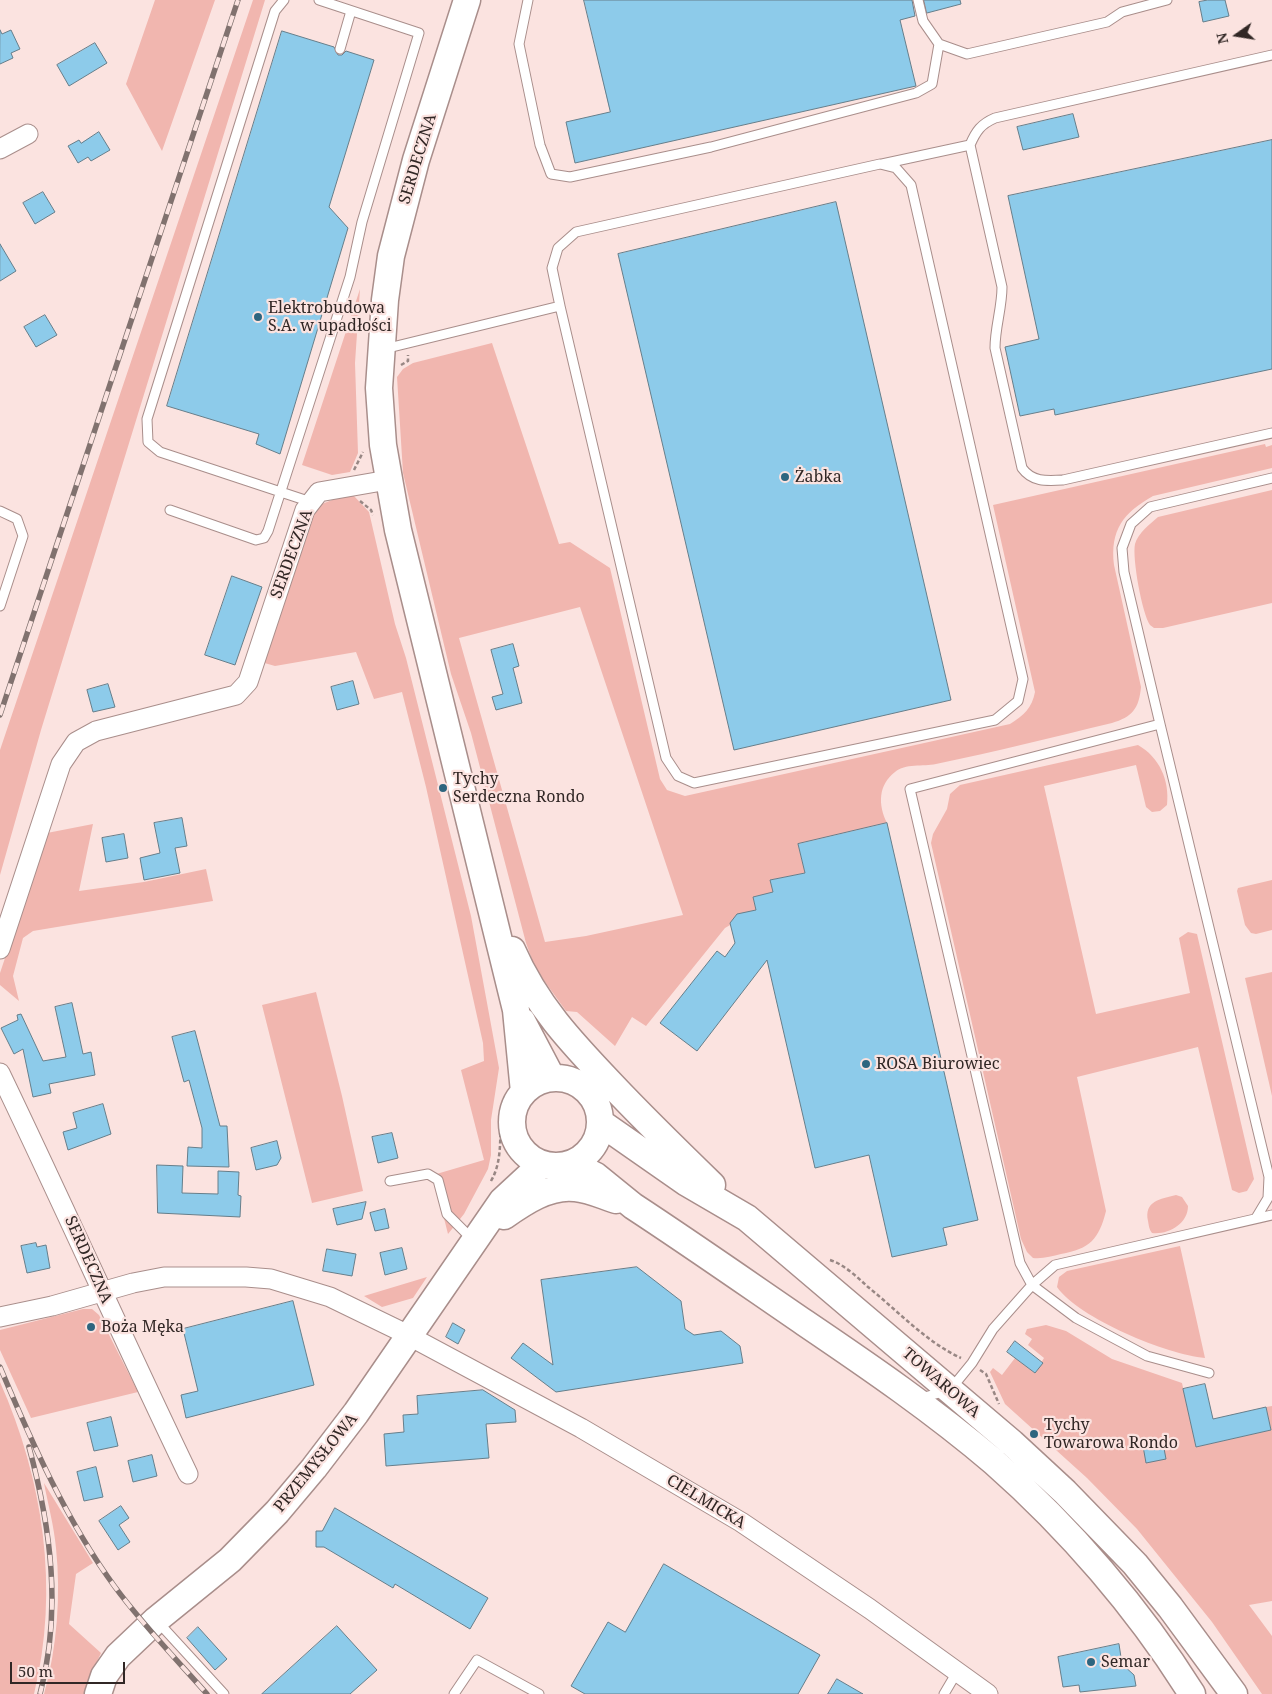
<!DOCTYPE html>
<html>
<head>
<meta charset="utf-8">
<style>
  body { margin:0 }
  #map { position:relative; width:1272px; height:1694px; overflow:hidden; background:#fbe3e0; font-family:"Noto Serif",serif }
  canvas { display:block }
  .north { position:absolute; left:1212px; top:10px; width:50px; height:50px; -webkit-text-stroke:4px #fbe3e0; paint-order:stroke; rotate:257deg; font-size:14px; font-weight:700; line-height:20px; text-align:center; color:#312725 }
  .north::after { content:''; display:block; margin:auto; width:18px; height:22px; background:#312725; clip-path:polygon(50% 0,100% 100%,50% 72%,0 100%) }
  .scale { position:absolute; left:10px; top:1662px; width:115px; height:22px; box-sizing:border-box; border:2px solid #312725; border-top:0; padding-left:6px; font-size:15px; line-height:18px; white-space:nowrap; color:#312725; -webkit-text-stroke:4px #fbe3e0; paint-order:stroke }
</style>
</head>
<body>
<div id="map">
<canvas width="1272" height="1694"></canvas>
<div class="north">N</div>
<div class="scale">50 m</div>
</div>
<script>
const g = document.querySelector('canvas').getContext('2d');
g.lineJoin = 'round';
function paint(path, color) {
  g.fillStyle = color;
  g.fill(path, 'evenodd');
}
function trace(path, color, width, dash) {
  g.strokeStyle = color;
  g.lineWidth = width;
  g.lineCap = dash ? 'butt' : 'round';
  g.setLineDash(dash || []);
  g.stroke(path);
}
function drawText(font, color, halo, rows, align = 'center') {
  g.font = font + ' "Noto Serif",serif';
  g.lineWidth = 4.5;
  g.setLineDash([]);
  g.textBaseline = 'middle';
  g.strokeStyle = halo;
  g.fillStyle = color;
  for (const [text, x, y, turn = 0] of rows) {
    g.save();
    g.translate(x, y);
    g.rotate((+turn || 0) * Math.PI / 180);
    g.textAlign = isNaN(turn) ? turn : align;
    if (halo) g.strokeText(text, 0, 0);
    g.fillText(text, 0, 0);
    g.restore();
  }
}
paint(new Path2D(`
  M155,0H215L162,151L126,84Z
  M253,0H265L41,730L0,875V750Z
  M360,289L355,363L358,453L350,472L332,475L302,465Z
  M492,343L559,544L570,542L610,568L660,779L667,790L685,796L1010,724C1024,715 1032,708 1035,692L993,505L1265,444L1266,447L1272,445V468L1153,496C1123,513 1110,530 1114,565L1141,687C1139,709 1132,717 1112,723C1053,737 995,752 936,764C923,767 905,763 895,772C878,785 878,805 887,823L798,844L805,873L770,880L773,892L753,897L756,910L725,928L646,1026L632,1017L615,1046L577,1012L566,1011L535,968L526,943L471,733L451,674L403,473L397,377L403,369L413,363ZM580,607L683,915L586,936L545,942L459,638Z
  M1272,490V603L1163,628H1154L1150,625C1142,613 1132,558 1135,544C1138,533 1150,524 1158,517Z
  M342,496H354L369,512L395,624L406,658L471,916L499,1068L491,1120V1155L488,1169L464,1214L448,1234L433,1175L484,1160L461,1070L484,1061L483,1043L426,787L402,692L374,699L356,652L275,666L261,662L306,523L322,504Z
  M1138,745C1159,757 1170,780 1167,805L1160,811L1152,812L1146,807L1136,765L1044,786L1096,1014L1190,993L1179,938L1188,932L1197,934L1254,1179L1247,1191L1239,1193L1232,1190L1198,1047L1077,1077L1106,1211C1099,1239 1090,1249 1061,1254C1052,1256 1043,1259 1033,1258L1027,1252L1021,1239L931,843L933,834L947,809L950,794L960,785Z
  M93,824L79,891L144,882L206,869L213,901L33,931L23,938L13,976L19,1001L0,985V973L47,833Z
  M1272,880V930L1256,934L1251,933L1245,925L1237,891L1238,888Z
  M1272,972V1096L1245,978Z
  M316,992L342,1096L363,1191L312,1203L262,1005Z
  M1176,1195L1182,1197L1188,1206C1188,1224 1168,1235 1152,1233C1149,1229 1149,1226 1148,1221C1144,1201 1160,1199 1176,1195Z
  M1180,1246L1205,1358C1168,1355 1078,1318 1057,1287L1059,1277L1067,1271Z
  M427,1277L413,1298L382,1307L364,1296Z
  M83,1309H92L99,1315L138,1392L31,1418L0,1350V1330Z
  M1046,1325L1066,1331L1112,1359L1182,1383L1196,1447L1271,1430L1266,1407L1272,1406V1601L1249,1605L1272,1636V1694H1262L1212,1622L1137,1529L1087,1478L1005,1404L990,1372L993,1368L1002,1375L1015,1358L1035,1373L1044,1358L1028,1345L1032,1339L1025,1334L1027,1329Z
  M0,1382C43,1479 60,1589 34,1694H0Z
  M44,1483L93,1563L76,1574L69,1624L101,1653L93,1670L87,1694H44C57,1648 61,1595 56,1548C54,1526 48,1504 44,1483Z`), '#f1b6af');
const building = new Path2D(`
  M584,0H912L915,16L900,20L916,86L575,163L566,122L610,112Z
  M924,0H960L961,4L927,13Z
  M1208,0H1225L1229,16L1203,22L1199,2Z
  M0,30L2,34L11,30L20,49L11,53L13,58L0,64Z
  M282,31L334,47L338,55H342L346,51L374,60L329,207L348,228L280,454L256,444L259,434L167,406Z
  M95,43L107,63L69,86L57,65Z
  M1073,114L1079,137L1023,150L1017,127Z
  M99,132L110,150L91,161L88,157L78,163L68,146L79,140L81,143Z
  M1272,140V369L1055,415L1054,409L1020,416L1005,347L1039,339L1008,196Z
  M43,192L55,212L35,224L23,203Z
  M836,202L951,700L734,750L618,254Z
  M0,244L16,271L0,281Z
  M45,315L57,335L36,347L24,327Z
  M232,576L262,587L235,665L205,655Z
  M513,644L519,666L513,668L522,703L496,710L492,697L503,694L491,650Z
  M353,681L359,704L337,710L331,687Z
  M108,684L115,707L93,712L87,690Z
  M182,818L187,846L175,848L180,873L144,880L140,858L160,853L154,823Z
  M887,823L978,1220L943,1228L947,1245L892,1257L869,1155L815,1168L767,960L697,1051L660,1023L717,951L725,957L735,943L730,923L737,914L756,910L753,897L773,892L770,880L805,873L798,844Z
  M124,834L128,858L106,862L102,838Z
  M72,1003L83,1054L91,1052L95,1075L49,1084L51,1093L33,1097L23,1049L14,1054L1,1028L18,1020L17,1015L21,1014L43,1061L66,1057L55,1007Z
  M195,1031L220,1126H227L229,1167L187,1166L188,1147L202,1148V1128L189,1080L184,1082L172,1037Z
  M103,1104L111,1134L68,1150L63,1132L77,1128L73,1113Z
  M392,1133L398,1158L378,1163L372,1137Z
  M277,1141L281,1158L277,1165L256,1170L251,1148Z
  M157,1165L183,1166L182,1193L218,1194V1171L239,1172L238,1195L241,1196L240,1217L158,1213Z
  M366,1202L362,1219L337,1225L333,1209Z
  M385,1209L389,1228L375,1231L370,1213Z
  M36,1243L37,1247L46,1245L50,1268L27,1273L21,1246Z
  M402,1248L407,1269L385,1275L380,1253Z
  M327,1249L356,1254L352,1276L323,1271Z
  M637,1267L681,1301L685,1329L694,1335L721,1331L740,1346L743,1363L556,1392L511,1358L523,1343L553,1365L541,1280Z
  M293,1301L314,1385L186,1418L181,1395L198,1391L183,1329Z
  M453,1323L465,1330L458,1344L446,1337Z
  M1015,1341L1043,1363L1035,1373L1007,1352Z
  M1205,1384L1213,1419L1266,1407L1271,1430L1196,1447L1183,1389Z
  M483,1390L515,1410L516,1422L486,1424L489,1458L386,1466L384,1434L404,1432L403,1415L418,1414L417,1396Z
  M111,1417L118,1446L94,1451L87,1423Z
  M1163,1443L1166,1459L1146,1463L1143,1446Z
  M152,1455L157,1476L133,1482L128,1461Z
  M96,1467L103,1497L84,1501L77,1472Z
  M121,1506L129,1518L119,1525L130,1542L118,1550L99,1521Z
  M335,1508L488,1598L470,1629L395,1584L393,1588L324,1547H316V1531H322Z
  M664,1564L820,1655L798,1694H585L571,1686L608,1622L625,1632Z
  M337,1626L377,1670L350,1694H262Z
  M198,1627L227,1659L215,1670L187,1638Z
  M1119,1644L1122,1664L1134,1675L1136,1686L1080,1692L1079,1685L1063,1687L1058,1657Z
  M837,1679L863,1694H828Z`);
paint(building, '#8dcbea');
trace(building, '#667e8a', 1);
const lane = new Path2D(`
  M284,0L275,11L147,419L148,442L160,452L311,502
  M528,0L519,44L540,145L551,174L570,177L711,147L916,93L932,84L939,44
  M918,0L923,21L939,44L967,54L1107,22L1122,12L1167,0
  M340,49L351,11
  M1272,55L995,118C981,124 976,131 970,145L1002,287C1002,308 995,327 995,348L1022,468C1032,482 1046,481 1063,480L1272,433
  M882,164L970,145
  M384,349L560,306L552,268L558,248L576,232L880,164L896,168L911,185L1023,679L1018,701L995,720L694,783L678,776L666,758L560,306
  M170,510L256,540L264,538L268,531L350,277L362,222L419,33L319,0
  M0,511L17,519L23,536L0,606
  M1160,724L1269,1177L1268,1198L1256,1218
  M390,1181L428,1174L438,1180L447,1214L473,1240
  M1209,1373L1147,1356L1076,1318L1032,1285L1055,1265L1272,1215
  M921,1398L950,1390L972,1363L993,1329L1032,1285L1020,1263L910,789L1160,724L1124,572L1122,548L1131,524L1150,507L1272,478
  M158,1622L224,1694
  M454,1694L477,1660L539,1694
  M944,1694L957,1672`);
const street = new Path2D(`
  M0,149L28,134
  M0,949L61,764L76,742L96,731L236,695L248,682L305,510L319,492L388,480
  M0,1073C64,1206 124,1341 188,1474
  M0,1317L52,1306L133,1283L164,1277H246L271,1279L330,1297L398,1330L581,1428L741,1522L870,1609L988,1694`);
const secondary = new Path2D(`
  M467,0L416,160L391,256L385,300L379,388L383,445L398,530L516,1010L524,1092
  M512,950C536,1005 571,1042 612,1085C644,1119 678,1152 712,1185
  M522,1021L552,1078
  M512 1122a44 44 0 1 1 88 0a44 44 0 1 1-88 0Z
  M601,1123L687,1183L747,1218L1012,1443L1065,1492L1135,1564L1170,1607L1234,1694
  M572,1164L596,1176L633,1206C691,1244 748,1284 805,1323C870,1367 934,1411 994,1462C1069,1528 1139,1609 1192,1694
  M504,1216C524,1202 549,1185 575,1188C589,1189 603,1196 616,1200
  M98,1694L104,1676L118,1656L156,1620L230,1560L277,1512L314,1468L356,1413L502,1201L542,1164`);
trace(lane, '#a98e8b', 11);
trace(street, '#a98e8b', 21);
trace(secondary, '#a98e8b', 29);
trace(new Path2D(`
  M401,365L408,361V355
  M354,470L363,452
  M360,501L371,510L373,515
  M491,1181C506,1155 496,1125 505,1097
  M830,1260C845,1265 857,1277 868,1287C898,1311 926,1342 961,1358
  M980,1370L986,1374L999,1404`), '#988784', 2.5, [4, 2.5]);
trace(lane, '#fff', 9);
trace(street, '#fff', 19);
trace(secondary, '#fff', 26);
const rail = new Path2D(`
  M0,715L238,0
  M0,1367C32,1443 66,1520 115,1587C143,1625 176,1659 207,1694
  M29,1447C51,1528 62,1611 40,1694`);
trace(rail, '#81726f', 5.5);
trace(rail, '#fbe3e0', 4, [11]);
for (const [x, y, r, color] of [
  [258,317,5,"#2d657f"],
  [785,477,5,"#2d657f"],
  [443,788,5,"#2d657f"],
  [866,1064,5,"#2d657f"],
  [91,1327,5,"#2d657f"],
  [1034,1434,5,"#2d657f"],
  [1091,1662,5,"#2d657f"]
]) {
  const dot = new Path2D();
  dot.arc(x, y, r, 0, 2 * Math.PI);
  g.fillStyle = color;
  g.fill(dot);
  trace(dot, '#fbe3e0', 2);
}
drawText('16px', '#312725', '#fbe3e0', [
  ["SERDECZNA",418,159,-73],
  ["SERDECZNA",292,554,-70],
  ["SERDECZNA",88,1260,66],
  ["TOWAROWA",941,1383,41],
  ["PRZEMYSŁOWA",316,1463,-51],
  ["CIELMICKA",706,1502,31]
]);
drawText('16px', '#312725', '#fbe3e0', [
  ["Elektrobudowa",268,308],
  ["S.A. w upadłości",268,326],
  ["Żabka",795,477],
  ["Tychy",453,779],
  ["Serdeczna Rondo",453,797],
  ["ROSA Biurowiec",876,1064],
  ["Boża Męka",101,1327],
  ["Tychy",1044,1425],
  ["Towarowa Rondo",1044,1443],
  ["Semar",1101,1662]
], 'left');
</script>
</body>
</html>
